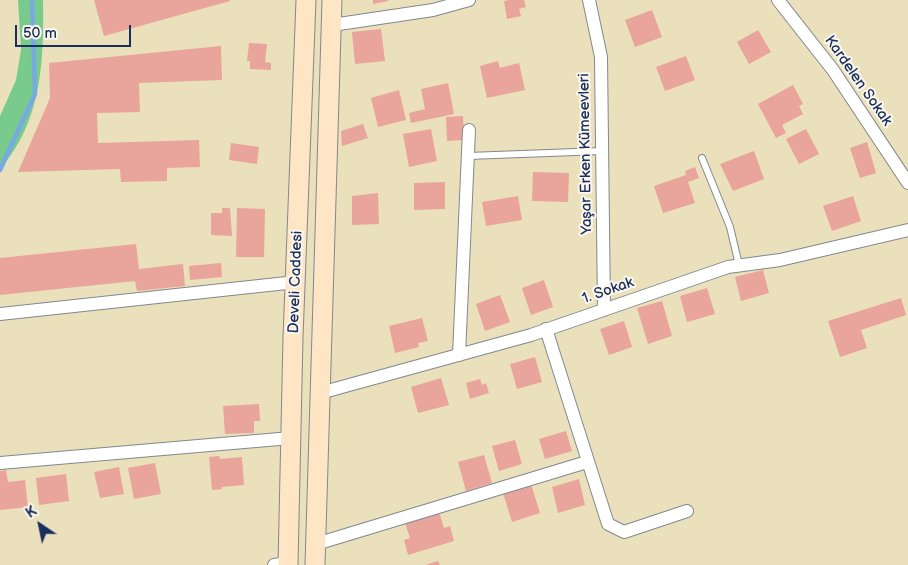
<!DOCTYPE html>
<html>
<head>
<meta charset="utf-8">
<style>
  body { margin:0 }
  #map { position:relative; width:908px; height:565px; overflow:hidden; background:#eae0bc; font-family:"Balsamiq Sans",sans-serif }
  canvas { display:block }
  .north { position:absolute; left:15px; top:500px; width:50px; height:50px; -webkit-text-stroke:4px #fbf7ec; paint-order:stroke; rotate:326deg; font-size:14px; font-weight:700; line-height:20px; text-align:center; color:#1b2f5e }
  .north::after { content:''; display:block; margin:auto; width:18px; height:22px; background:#1b2f5e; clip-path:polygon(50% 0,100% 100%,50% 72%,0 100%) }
  .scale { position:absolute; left:15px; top:25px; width:116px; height:22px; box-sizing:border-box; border:2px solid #1b2f5e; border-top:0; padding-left:6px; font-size:15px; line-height:18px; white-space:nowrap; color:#1b2f5e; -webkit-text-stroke:4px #fbf7ec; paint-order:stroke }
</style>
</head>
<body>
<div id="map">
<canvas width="908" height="565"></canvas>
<div class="north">K</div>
<div class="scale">50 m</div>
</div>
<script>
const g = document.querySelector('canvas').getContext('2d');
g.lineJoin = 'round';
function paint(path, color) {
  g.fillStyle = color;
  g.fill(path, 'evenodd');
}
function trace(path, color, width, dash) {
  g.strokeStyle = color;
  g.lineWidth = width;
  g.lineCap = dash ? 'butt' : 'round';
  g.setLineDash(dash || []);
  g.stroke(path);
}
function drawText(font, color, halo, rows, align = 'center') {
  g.font = font + ' "Balsamiq Sans",sans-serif';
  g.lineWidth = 4;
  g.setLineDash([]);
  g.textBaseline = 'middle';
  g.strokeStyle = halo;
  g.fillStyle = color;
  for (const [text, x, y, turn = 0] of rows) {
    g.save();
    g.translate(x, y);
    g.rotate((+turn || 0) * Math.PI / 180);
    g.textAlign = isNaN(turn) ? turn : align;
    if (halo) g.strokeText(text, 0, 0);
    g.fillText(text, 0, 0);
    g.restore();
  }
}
paint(new Path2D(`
  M18,0H43C44,61 42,121 0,169V116L16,80L21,50Z`), '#79cb8d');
trace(new Path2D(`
  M0,170L35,94L32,0`), '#77aae3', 4.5);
paint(new Path2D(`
  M94,0H230V1L104,36Z
  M373,0H388V1L373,4Z
  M509,0H524L526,7L519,9L521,16L507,19L504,1Z
  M652,10L662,37L635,47L625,20Z
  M381,29L385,61L355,64L352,32Z
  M758,30L771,52L749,64L737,42Z
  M249,43L267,44L265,62L271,63V70L250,69V61H247Z
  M221,46L222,80L139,83L140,112L97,113L98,143L199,140L200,167L167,168V181L121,182L120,169L18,172L50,98L49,63Z
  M686,56L695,80L665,91L656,67Z
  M498,61L500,68L519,63L525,90L487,98L480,66Z
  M448,83L454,114L411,123L409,113L425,109L421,89Z
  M793,85L803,104L799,106L803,114L782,125L786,133L776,138L758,104Z
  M399,90L406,120L378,127L371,98Z
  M463,116L464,140L447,141L446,117Z
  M363,124L368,138L342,146L341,131Z
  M431,129L437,161L409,167L403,134Z
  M806,129L819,154L799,164L786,139Z
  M867,142L876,173L860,178L850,148Z
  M231,143L259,147L257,164L229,160Z
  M754,151L764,179L733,191L720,164Z
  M695,167L699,178L688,182L695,203L663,213L654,186L686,175L685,171Z
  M533,172L569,173L568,202L532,201Z
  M445,182V209L414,210V183Z
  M378,193L379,224L352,225V196Z
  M518,196L522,220L486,226L482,202Z
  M853,196L861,221L832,231L823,206Z
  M222,208H230L232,236L211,235V213H222Z
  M237,208L265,209L264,257H236Z
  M136,244L139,269L183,264L185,286L137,291L135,281L0,295V258Z
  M221,263L222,277L190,280L189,266Z
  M763,270L769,293L741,301L735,277Z
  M544,280L553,307L531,315L522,288Z
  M707,288L715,314L687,322L680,296Z
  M500,295L510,322L485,331L476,304Z
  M901,298L906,315L861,330L867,348L840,357L828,321Z
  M662,301L672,336L648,344L637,308Z
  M422,318L428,341L418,343L419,347L395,353L389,326Z
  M624,321L632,347L609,355L600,329Z
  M535,357L542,382L517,389L510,364Z
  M441,378L449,405L418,413L411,387Z
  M480,379L482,385L486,383L489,393L470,399L466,383Z
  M259,404L260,421H254V433L225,434L223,406Z
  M566,431L572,451L545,459L539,439Z
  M515,440L522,464L499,471L492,446Z
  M484,455L492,483L466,491L458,462Z
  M219,456L220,459L242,457L244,485L222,487V489L212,490L209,457Z
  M155,463L161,494L134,499L128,468Z
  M119,467L124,494L100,498L94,472Z
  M6,470L8,482L25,480L28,507L0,510V471Z
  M66,474L69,501L39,505L36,478Z
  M579,479L585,505L558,513L552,487Z
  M531,484L540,513L512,522L503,493Z
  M439,512L444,528L450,526L454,541L408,555L404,540L410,538L405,523Z
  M438,561L440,565H425Z`), '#e9a49b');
const lane = new Path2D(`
  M468,156L602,151
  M702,158L730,227L739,265`);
const street = new Path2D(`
  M589,0L601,57L604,310
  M778,0L833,70L908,183
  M332,25L433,10L469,0
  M0,314L296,282
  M546,329L608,524L624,532L687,511
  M459,355L469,130
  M320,393L531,335L728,267L780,260L908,230
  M0,463L291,438
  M316,544L587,462
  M274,565L288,563`);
const secondary = new Path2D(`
  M288,565L293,337L306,0
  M315,565L332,0`);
trace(lane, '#82888d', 8);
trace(street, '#82888d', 14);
trace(secondary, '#82888d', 21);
trace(lane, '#fff', 6);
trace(street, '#fff', 12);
trace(secondary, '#fde5c5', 19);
drawText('15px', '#1b2f5e', '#fbf7ec', [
  ["Kardelen Sokak",858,81,55],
  ["Yaşar Erken Kümeevleri",586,154,-91],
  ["Develi Caddesi",296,282,-88],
  ["1. Sokak",608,291,-19]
]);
</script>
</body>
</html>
